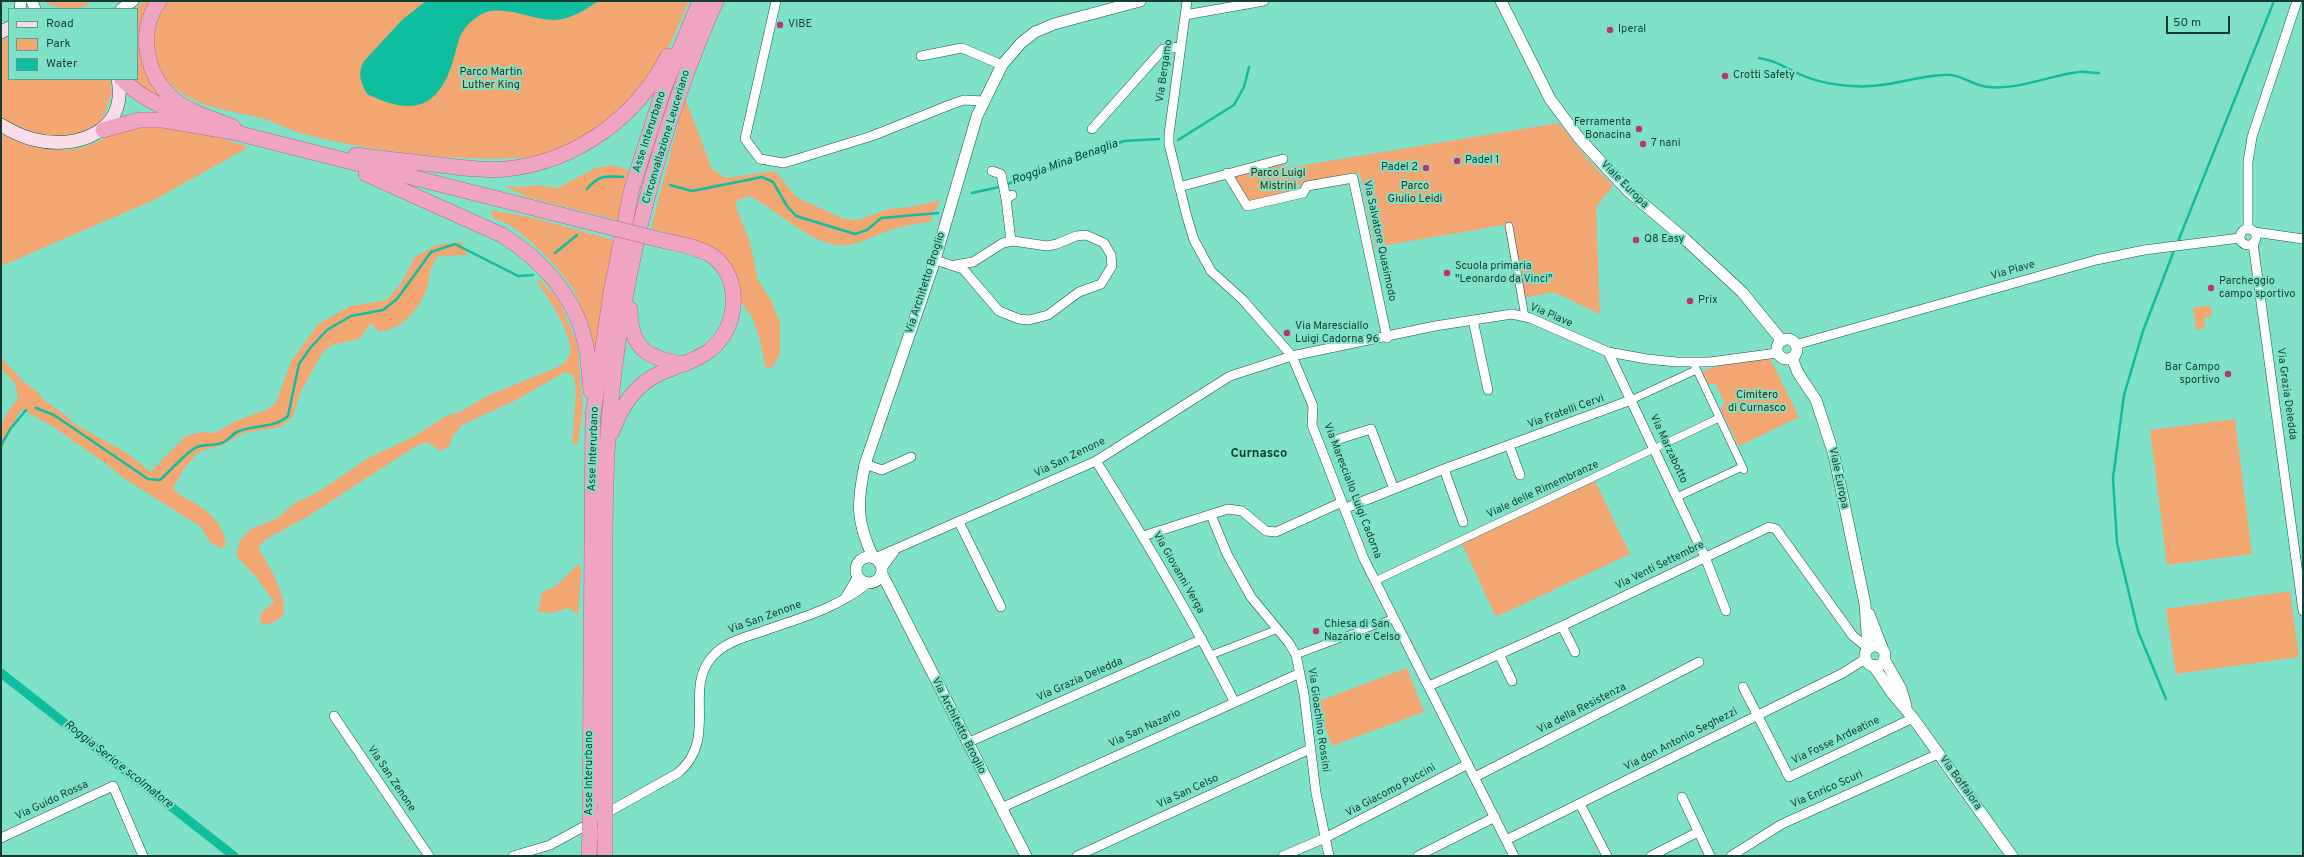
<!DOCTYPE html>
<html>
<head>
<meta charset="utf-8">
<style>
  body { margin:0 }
  #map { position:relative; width:2304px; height:857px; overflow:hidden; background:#7fe1c8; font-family:Overpass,sans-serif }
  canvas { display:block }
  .frame { position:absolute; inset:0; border:2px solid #143e34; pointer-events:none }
  .legend { position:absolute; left:8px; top:8px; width:130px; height:72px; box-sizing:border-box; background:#7fe1c8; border:1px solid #54a08d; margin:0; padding:5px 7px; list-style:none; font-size:12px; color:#143e34 }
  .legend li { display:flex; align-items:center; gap:8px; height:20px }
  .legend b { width:20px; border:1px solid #54a08d }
  .scale { position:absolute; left:2166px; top:16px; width:64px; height:18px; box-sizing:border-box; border:2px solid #143e34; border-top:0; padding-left:5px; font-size:12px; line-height:14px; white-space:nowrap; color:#143e34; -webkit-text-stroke:3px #7fe1c8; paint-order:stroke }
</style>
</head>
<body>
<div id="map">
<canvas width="2304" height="857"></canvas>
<div class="frame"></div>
<ul class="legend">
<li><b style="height:5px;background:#f9dde8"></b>Road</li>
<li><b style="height:11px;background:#f2a773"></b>Park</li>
<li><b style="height:11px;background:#0ebe9f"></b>Water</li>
</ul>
<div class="scale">50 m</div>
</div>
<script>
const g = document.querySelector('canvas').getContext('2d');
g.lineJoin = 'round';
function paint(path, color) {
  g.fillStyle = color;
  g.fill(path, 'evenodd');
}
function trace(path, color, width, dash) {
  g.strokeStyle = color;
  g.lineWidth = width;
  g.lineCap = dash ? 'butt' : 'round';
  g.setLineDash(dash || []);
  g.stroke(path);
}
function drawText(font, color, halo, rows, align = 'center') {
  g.font = font + ' Overpass,sans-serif';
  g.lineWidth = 4;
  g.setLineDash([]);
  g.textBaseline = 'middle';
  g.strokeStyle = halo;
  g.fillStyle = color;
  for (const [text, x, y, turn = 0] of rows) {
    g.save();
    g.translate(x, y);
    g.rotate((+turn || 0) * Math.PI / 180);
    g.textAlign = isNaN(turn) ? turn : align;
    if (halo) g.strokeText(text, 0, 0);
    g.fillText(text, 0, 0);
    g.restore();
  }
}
paint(new Path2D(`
  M42,1H93C74,14 62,10 42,1Z
  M145,1H152L143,26L171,105L130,79H137V9H134Z
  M166,1H689C681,20 673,40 663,58C643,94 601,131 563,149C512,172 348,149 294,131C284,128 275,122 265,119C235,111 201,109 176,89C160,76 154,61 153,40C153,29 158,10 166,1Z
  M9,37V79H110L112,92L103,120C68,146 37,136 1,119V40Z
  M685,98L712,169L726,178L775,171L796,197L844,219L858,220L888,209L911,207L940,200L930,222C913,224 898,227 882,233C871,237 860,243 848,245C815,250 778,209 749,196L736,201L737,210L750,242L758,280L771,300L780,323V353L773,367L767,368L765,365L760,340L752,317L699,242L651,228Z
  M1559,123L1585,156L1613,186L1596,207L1600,314L1553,292L1519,299L1504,225L1375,247L1360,173L1301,184L1295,191L1249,202L1233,177L1284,164L1286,168Z
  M130,126L185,127L249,147L154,200L1,266V133C24,144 52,154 79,148C97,145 112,132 130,126Z
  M613,165L628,170L618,220L527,197L504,186L524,187L536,185L558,188L595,168Z
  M490,210L534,218L614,240L597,348L592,345C587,327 583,306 573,289C563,271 514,220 494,219Z
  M461,242L468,255L438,256C428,270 431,273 427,288C420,309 402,329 379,332L371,323L359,339L332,345L322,353L300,393L293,416L281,427L243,433L223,445L198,452L184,469L173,488C179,496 184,497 193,502C210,512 223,524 226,544L221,549L210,542L201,527L125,479L108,465L52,426L23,410L19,413L1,450C1,425 1,418 18,399L15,383L1,368V358L24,382L38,392L43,400L63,413L75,424L130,455L150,472L186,436L202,432L215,433L238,420L266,410L276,403L291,362L318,324L351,306L386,300L400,285L415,257L436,245Z
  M539,279L559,300L577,343L583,407L578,443L572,445L576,393L574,376L565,372L516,400L462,425L452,437L449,447L441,451L427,442L416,446L307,517L266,539L258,548C270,567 285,592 284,614L275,622L265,625L260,622L261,613L274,602L257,578L236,556L240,540L251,529L276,519L295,503L320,491L368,458L413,437L448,415L460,412L489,395L558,367C564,363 568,360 570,353C574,337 547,295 537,282Z
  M2210,305L2212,317L2204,318L2205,328L2196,330L2193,308Z
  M1769,356L1799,417L1739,446L1720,408L1725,404L1715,383L1709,385L1702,372C1724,361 1747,364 1769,356Z
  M2235,419L2252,554L2167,565L2150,430Z
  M1595,481L1630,554L1496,617L1462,544Z
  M579,563L581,571L578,615L569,608L551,613L538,612L542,592L555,587Z
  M2290,591L2299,657L2176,674L2166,609Z
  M1407,668L1424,712L1332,746L1316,702Z`), '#f2a773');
paint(new Path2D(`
  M426,1H598C585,10 570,20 554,20C529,20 499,1 477,17C458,30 459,42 453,61C438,111 410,115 367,94C361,82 357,74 364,61L403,19Z`), '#0ebe9f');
trace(new Path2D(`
  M1759,58C1775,61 1779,64 1793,71C1810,80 1833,85 1852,86C1883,89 1911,77 1942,75C1961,73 1970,85 1988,87C2019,90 2048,76 2078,72C2085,71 2093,73 2099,73
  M1178,140L1234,105L1244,87L1249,67
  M670,185L692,191L762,177L773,182L787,206L796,216L855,234L867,230L881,218L938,213
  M587,189C599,175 605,176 623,177
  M972,193L999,187L1124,141L1159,139
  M2177,244L2274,1
  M555,253L577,235
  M36,408L54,415L148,479L160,480C171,471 188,449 200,446C208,444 216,446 224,442C230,439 233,433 239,431C255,425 275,428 288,416L299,364L311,347L327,330L351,316L383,310L397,299L431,252L455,244L518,276L533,275
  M1,445L11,428L26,410
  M2166,699L2138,631L2117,543L2113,478L2124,395L2143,331L2175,248`), '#0ebe9f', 2.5);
trace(new Path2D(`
  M1,673L234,856`), '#0ebe9f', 9);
const pedestrian = new Path2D(`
  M1509,226L1525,317
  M1693,362L1744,470
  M1631,400L1696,370
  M1677,497L1742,467
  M1375,581L1719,418
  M1211,655L1278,629
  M1296,655L1394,618`);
const minor = new Path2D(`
  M776,1L745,139L760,159L784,163L872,136L952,104L964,100L984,101
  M1187,1L1169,134V144L1187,217L1194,240L1211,271L1243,300L1292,356L1313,406L1312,425L1364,559L1514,856
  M1185,15L1264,1
  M921,56L962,48L1002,65
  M1092,129L1163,49L1181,47
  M992,171L1001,174L1006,199
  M1227,173L1247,206L1303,193L1307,186L1353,178L1387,338
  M1179,187L1283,159
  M2240 237a8 8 0 1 1 16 0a8 8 0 1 1-16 0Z
  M2248,229V162L2252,137L2297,1
  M2255,232L2303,239
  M1011,241L1006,199L1012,195
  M2253,243L2303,611
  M935,260L963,269L999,311L1019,319L1029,320L1048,315L1079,292L1101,284L1112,266L1111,255L1104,243L1086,235L1076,236L1057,244L1047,246L1013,241L1003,243L973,262L955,265
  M1473,320L1488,390
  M1795,345L2096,260L2144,250L2240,238
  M1608,352L1705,557L1726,611
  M1339,439L1371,429L1394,489
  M1509,445L1520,475
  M1096,461C1145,539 1192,618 1234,701
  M865,464L882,470L911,457
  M1444,469L1463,522
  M1346,508L1444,469L1631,400
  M1211,515L1227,554L1251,597L1289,643L1296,655L1304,694L1316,793L1329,856
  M959,522L1001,607
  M1143,536L1228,509L1242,511L1266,531L1276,532L1342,502
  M875,558L1096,461L1230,376L1292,356L1435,326L1512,314L1530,318L1608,352L1647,359L1676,362H1710L1777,353
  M882,568L894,552
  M845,598L858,576
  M1562,626L1575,652
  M1499,654L1512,681
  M1429,686L1562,626L1769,527L1776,529L1853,636L1868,648
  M1743,687L1789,777L1913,718
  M334,716L429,856
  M967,743L1202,639
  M1475,777L1699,662
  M1682,797L1710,856
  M1580,804L1607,856
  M1001,808L1300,673
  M603,815L678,773C719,738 683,690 712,657C725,641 750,636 769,629C804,617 839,607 868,583
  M1,838L113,786L143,856
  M1506,840L1843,673L1865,659
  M513,856L550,845L592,822
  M1077,856L1310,749
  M1283,856L1325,838L1468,764
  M1418,856L1495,817
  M1651,856L1698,832
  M1731,856L1782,824L1938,754`);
const tertiary = new Path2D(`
  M32,1L35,9
  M1501,1L1550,99L1579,138L1628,191L1686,240L1742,292L1782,341
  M20,9L21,1
  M121,9L133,1
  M1777 349a10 10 0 1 1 20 0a10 10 0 1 1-20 0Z
  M1792,358L1798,373L1816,400L1834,455L1865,604L1868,648
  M873,557C856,521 857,503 865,464L935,260L977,116L1002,65L1021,43L1035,32L1054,24L1140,1
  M856 570a13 13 0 1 1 26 0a13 13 0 1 1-26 0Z
  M882,574L1026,856
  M1869,614L1883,650
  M1865 656a10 10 0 1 1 20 0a10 10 0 1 1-20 0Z
  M1884,659L1901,689L1906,706
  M1873,665L1892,693L1913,718L2012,856`);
const secondary = new Path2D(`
  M1,32L9,28
  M1,125C11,131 21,136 32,139C76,151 128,132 118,79`);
const trunk = new Path2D(`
  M159,1C137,31 146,74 172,98C188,112 214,119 233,127
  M122,79C142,99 166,109 192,118
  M103,130L139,120H163L233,132L605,226
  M356,155C384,159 412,162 440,165C462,168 485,171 507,169C577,161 636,118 668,56
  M366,174L502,235C541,259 575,296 585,342C589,358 589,375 591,391
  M630,309C630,349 648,359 685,364
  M612,432C618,415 628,396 643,384C662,367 690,366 710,350C739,328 743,276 711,255C694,245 671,243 653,238
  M605,804C605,741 605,678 605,615C605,547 604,478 610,410C623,269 659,130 716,1
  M590,811L593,415L611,293L632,188L664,88L700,1
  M589,856L590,830
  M605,856V820`);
trace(pedestrian, '#1c5245', 8);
trace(minor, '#1c5245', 10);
trace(tertiary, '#1c5245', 12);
trace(secondary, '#1c5245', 14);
trace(trunk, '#a07186', 16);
trace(pedestrian, '#fff', 7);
trace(minor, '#fff', 9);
trace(tertiary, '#fff', 11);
trace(secondary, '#f9dde8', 13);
trace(trunk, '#efa4c2', 15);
const trunkBridge = new Path2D(`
  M605,226L653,238
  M590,811V830
  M605,820V804`);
trace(trunkBridge, '#a07186', 16, []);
trace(trunkBridge, '#efa4c2', 15);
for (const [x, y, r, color] of [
  [780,25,4,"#b93374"],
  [1610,30,4,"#b93374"],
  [1725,76,4,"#b93374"],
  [1639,129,4,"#b93374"],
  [1643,144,4,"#b93374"],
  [1457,161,4,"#b93374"],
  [1426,168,4,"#b93374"],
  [1636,240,4,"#b93374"],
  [1447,273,4,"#b93374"],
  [2211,288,4,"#b93374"],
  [1690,301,4,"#b93374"],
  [1287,333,4,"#b93374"],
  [2228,374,4,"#b93374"],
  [1316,631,4,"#b93374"]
]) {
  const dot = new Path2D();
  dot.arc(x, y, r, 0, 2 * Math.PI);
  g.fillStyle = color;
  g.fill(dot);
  trace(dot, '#7fe1c8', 1.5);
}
drawText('11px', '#143e34', '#7fe1c8', [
  ["VIBE",788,25],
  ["Iperal",1618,30],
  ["Crotti Safety",1733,76],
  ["Ferramenta",1631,123,"right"],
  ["Bonacina",1631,136,"right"],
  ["7 nani",1651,144],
  ["Padel 1",1465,161],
  ["Padel 2",1418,168,"right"],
  ["Q8 Easy",1644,240],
  ["Scuola primaria",1455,267],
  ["\"Leonardo da Vinci\"",1455,280],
  ["Parcheggio",2219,282],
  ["campo sportivo",2219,295],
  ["Prix",1698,301],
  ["Via Maresciallo",1295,327],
  ["Luigi Cadorna 96",1295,340],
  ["Bar Campo",2220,368,"right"],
  ["sportivo",2220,381,"right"],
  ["Chiesa di San",1324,625],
  ["Nazario e Celso",1324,638]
], 'left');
drawText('11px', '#143e34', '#7fe1c8', [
  ["Via Bergamo",1165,71,-82],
  ["Asse Interurbano",650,132,-72],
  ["Circonvallazione Leuceriano",667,137,-73],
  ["Viale Europa",1624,185,45],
  ["Via Salvatore Quasimodo",1379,241,78],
  ["Via Piave",2013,271,-16],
  ["Via Architetto Broglio",926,283,-72],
  ["Via Piave",1551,316,23],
  ["Via Grazia Deledda",2286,394,82],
  ["Via Fratelli Cervi",1566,412,-20],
  ["Asse Interurbano",594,449,-88],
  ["Via Marzabotto",1668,449,65],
  ["Via San Zenone",1070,458,-26],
  ["Viale Europa",1838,478,78],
  ["Viale delle Rimembranze",1543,490,-25],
  ["Via Maresciallo Luigi Cadorna",1352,491,69],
  ["Via Venti Settembre",1660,566,-26],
  ["Via Giovanni Verga",1178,573,60],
  ["Via San Zenone",765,618,-20],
  ["Via Grazia Deledda",1080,680,-24],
  ["Via della Resistenza",1582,709,-27],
  ["Via Gioachino Rossini",1318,720,82],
  ["Via Architetto Broglio",958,726,63],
  ["Via San Nazario",1145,729,-25],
  ["Via don Antonio Seghezzi",1681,740,-27],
  ["Via Fosse Ardeatine",1836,741,-26],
  ["Asse Interurbano",590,773,-90],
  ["Via San Zenone",391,779,56],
  ["Via Boffalora",1960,783,54],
  ["Via Enrico Scuri",1827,790,-24],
  ["Via Giacomo Puccini",1391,791,-28],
  ["Via San Celso",1188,792,-25],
  ["Via Guido Rossa",52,801,-25]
]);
drawText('11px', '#4a270b', '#7fe1c8', [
  ["Parco Martin",491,73],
  ["Luther King",491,86],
  ["Parco Luigi",1278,174],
  ["Mistrini",1278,187],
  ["Parco",1415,187],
  ["Giulio Leidi",1415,200],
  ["Cimitero",1757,396],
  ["di Curnasco",1757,409]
]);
drawText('italic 12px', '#004437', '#7fe1c8', [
  ["Roggia Mina Benaglia",1065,163,-20],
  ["Roggia Serio e scolmatore",118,765,38]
]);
drawText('bold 13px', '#143e34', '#7fe1c8', [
  ["Curnasco",1259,454]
]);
</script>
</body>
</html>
